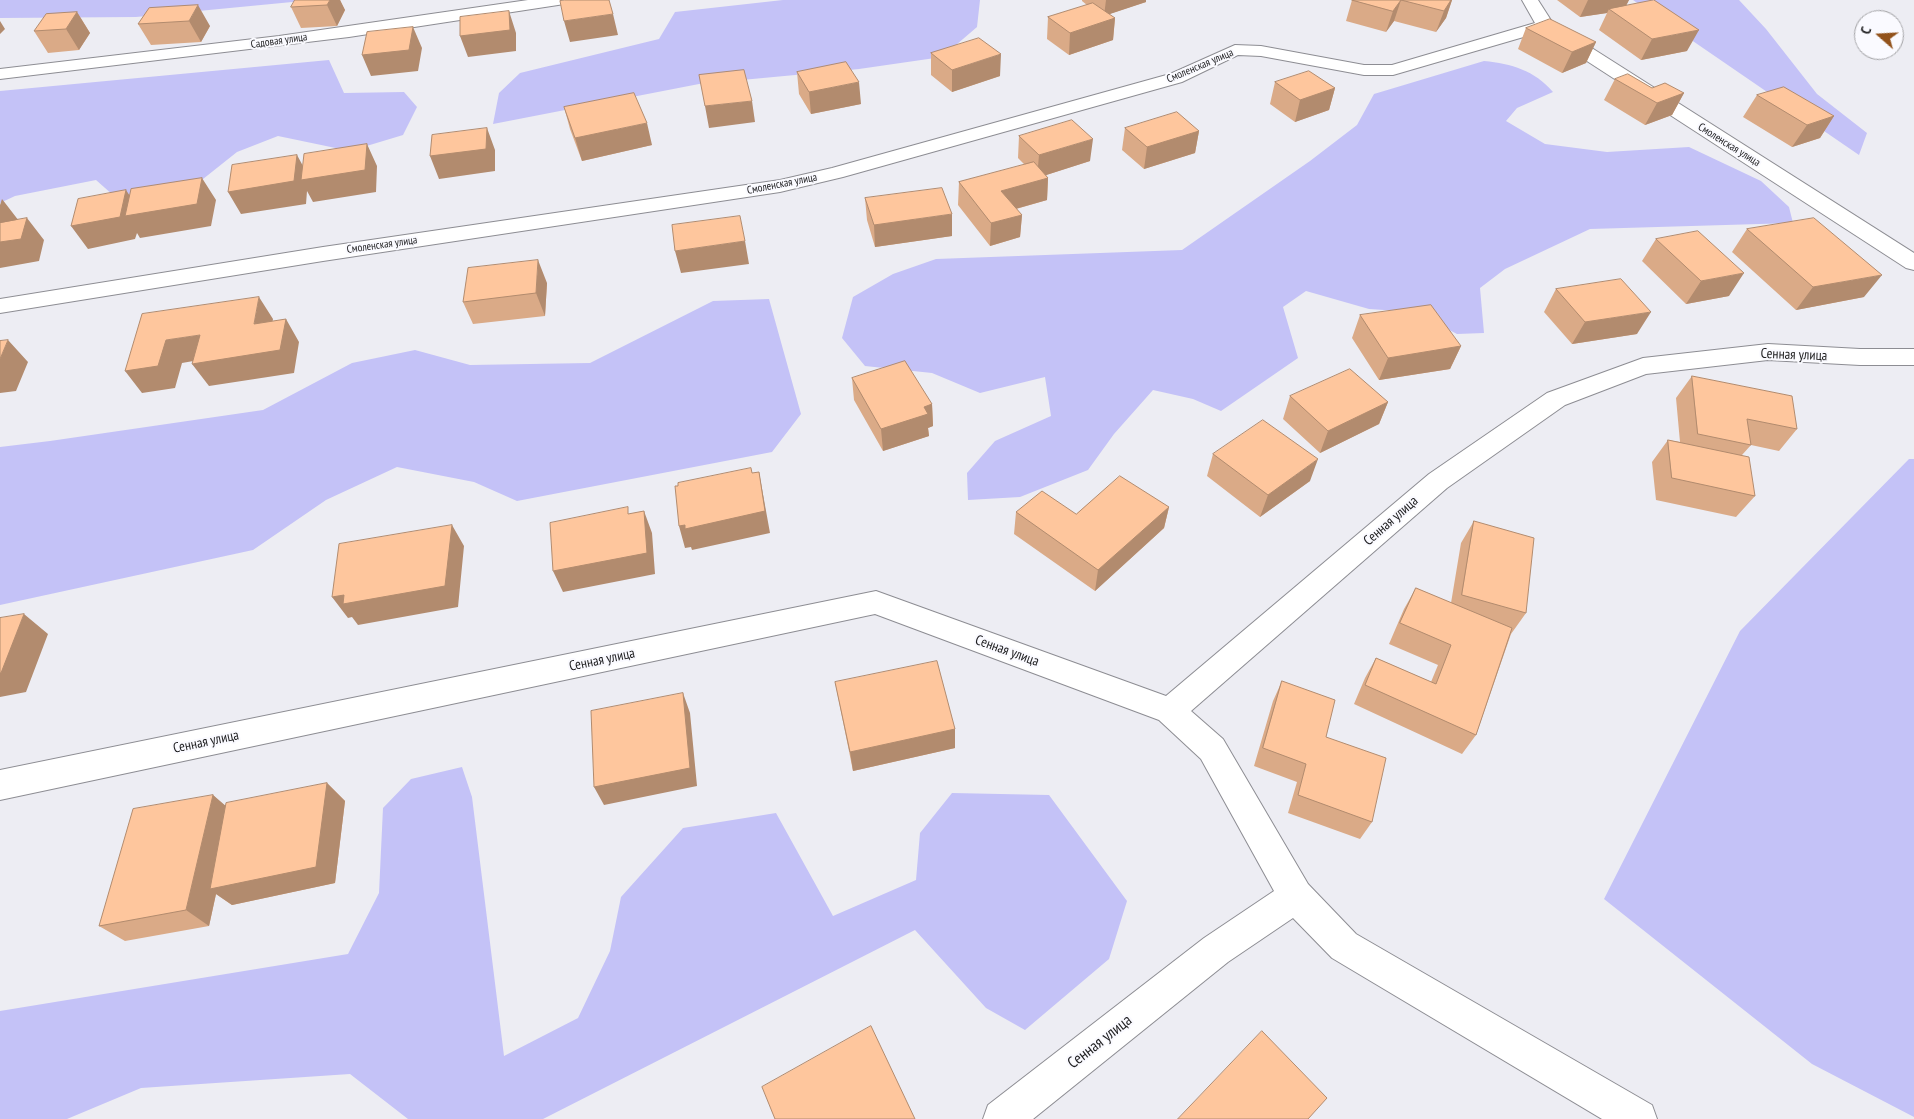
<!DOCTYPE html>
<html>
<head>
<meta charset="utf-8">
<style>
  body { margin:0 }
  #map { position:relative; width:1914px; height:1119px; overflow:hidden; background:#ededf3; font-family:"PT Sans Narrow",sans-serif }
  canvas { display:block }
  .north { position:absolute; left:1854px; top:10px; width:50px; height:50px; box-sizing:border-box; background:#fafaff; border:1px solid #a2a2a5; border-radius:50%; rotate:289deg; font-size:14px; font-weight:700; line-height:20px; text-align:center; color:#1d1d1f }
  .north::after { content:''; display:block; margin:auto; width:18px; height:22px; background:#92521b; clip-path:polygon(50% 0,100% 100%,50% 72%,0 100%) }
</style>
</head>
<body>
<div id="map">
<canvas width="1914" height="1119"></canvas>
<div class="north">С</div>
</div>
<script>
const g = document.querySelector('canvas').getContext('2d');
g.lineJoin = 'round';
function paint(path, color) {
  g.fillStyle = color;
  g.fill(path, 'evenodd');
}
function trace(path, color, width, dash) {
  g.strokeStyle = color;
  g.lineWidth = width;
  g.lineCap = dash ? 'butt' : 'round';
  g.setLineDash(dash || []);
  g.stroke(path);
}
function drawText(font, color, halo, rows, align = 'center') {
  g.font = font + ' "PT Sans Narrow",sans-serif';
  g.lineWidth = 4;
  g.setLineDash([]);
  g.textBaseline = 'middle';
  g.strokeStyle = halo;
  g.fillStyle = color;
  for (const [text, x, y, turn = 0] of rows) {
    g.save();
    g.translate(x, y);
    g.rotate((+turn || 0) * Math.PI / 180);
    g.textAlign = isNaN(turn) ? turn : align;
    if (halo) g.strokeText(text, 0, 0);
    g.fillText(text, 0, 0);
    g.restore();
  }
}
paint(new Path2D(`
  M0,0H313L136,17L0,18Z
  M783,0H980L977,27L942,57L859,69L699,84L493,124L499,93L520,73L659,39L675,12Z
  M1633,0H1739L1766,29L1817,94L1867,133L1859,155Z
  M329,60L344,93L404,92L417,107L403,135L350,151L278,136L237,152L198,183L122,203L96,180L15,196L0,203V91Z
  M1484,61C1512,64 1534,70 1553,92L1517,108L1506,121L1545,144L1607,152L1689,147L1761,181L1789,207L1793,223L1590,229L1505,269L1480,288L1484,333L1457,334L1414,312L1369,309L1306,291L1283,307L1298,358L1221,411L1193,399L1153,390L1114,434L1088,470L1020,497L968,500L967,473L995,441L1051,416L1045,377L980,393L932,373L865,366L842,338L853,297L893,274L936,259L1182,250L1310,161L1357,125L1374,94Z
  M769,299L801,414L772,452L517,501L474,482L397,467L326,500L253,550L0,605V447L50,441L263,410L352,363L415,350L470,365L590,363L713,301Z
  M1909,459H1914V1117L1812,1064L1604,899L1740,631Z
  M462,767L472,797L504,1056L578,1018L610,951L621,897L683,828L776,813L833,916L916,880L920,833L952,793L1049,795L1127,901L1109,959L1025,1030L986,1008L915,930L543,1119H408L350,1074L141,1088L67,1119H0V1011L348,954L379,893L383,808L411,779Z`), '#c4c2f7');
const minor = new Path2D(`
  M528,0H566L564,4L558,5L349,37L0,79V69L279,36Z
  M1522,0H1538L1554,25L1551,29L1393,75H1364L1261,56L1238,55L1182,82L843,177L780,192L323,261L0,313V299L323,247L780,180L832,168L1170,74L1235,45L1261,46L1364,65H1392L1535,23Z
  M1559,30L1565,31L1914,253V270L1906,268L1553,39L1550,35L1553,31Z
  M1768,344L1860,349H1914V365H1860L1768,360L1646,374L1565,405L1447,488L1191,711L1223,739L1308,884L1356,934L1652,1105L1657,1119H1602L1332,958L1293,918L1228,962L1033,1119H983L988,1105L1204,938L1274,891L1201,759L1159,720L875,614L0,800V770L876,591L1166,696L1429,474L1547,393L1643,358Z`);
trace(minor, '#8d8d93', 2);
paint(minor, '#fff');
paint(new Path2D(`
  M340,0L345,10L337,26L301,28L291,7Z
  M1082,0H1146V2L1109,14L1115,18L1113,40L1069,55L1047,39L1048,17L1087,5L1082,1Z
  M1352,0H1452L1446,18L1436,32L1394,21L1386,32L1346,21Z
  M1557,0H1629L1626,5L1687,51L1641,60L1599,30L1607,13L1580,17Z
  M149,8L210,26L201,42L151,45L138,24Z
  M77,12L90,33L79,50L48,53L34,31Z
  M1526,28L1596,42L1586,63L1562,73L1518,49Z
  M931,53L1000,76L952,92L931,75Z
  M797,72L861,104L811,114L799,94Z
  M1615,79L1652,88L1684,93L1672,115L1645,125L1604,100Z
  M1275,82L1335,88L1329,110L1295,122L1270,104Z
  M1757,95L1834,116L1820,138L1792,147L1743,117Z
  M564,107L652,145L582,161L570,129Z
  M1125,128L1199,131L1195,153L1144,169L1122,150Z
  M1019,136L1090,161L1046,175L1048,178L1047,200L1016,209L1022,215L1020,237L990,246L958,205L959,182L1025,165L1018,158Z
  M865,198L952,236L875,247L867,220Z
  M1747,229L1864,297L1796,310L1732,252Z
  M1656,239L1729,296L1686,304L1642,261Z
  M547,283L545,316L473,324L463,302Z
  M1556,289L1637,334L1572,344L1544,312Z
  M1360,315L1461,346L1450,369L1379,380L1352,338Z
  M1692,376L1797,429L1779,451L1751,445L1742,455L1755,496L1736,517L1656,500L1652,462L1668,440L1680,442L1676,398Z
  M852,378L932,404L933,426L928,428L929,436L883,451L854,400Z
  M1290,396L1388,402L1379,424L1320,453L1283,419Z
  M1213,454L1310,481L1260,517L1207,476Z
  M1169,507L1164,528L1095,591L1014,534L1016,512L1076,514Z
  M1474,521L1526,613L1511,634L1476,735L1462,754L1354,704L1365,678L1376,658L1431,682L1438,665L1389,644L1404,609L1416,588L1451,603L1461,543Z
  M1282,681L1326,737L1372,822L1360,839L1288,813L1297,782L1254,766L1273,701Z
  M835,682L955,729V748L853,771L839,702Z
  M327,783L345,801L335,883L232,905L216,894L209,926L125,941L99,926L213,795L225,806Z`), '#daaa87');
paint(new Path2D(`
  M330,0H340L345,10L337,26L327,5Z
  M1106,0H1146V2L1104,16Z
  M1401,0L1394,21L1386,32L1393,11Z
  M1451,0H1452L1446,18L1436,32L1444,11Z
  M1588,0H1629L1624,10L1609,9L1607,13L1580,17Z
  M198,5L210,26L201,42L189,21Z
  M509,11L516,33V51L468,57L460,36Z
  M77,12L90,33L79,50L66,29Z
  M613,14L618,35L570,42L564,21Z
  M1115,18L1113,40L1069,55L1070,33Z
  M0,21L5,29L0,34Z
  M413,27L422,48L418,71L371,76L362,55Z
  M1699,30L1687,51L1641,60L1652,39Z
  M1596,42L1586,63L1562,73L1572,52Z
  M1001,54L1000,76L952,92V70Z
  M859,82L861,104L811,114L809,92Z
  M1335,88L1329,110L1295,122L1300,100Z
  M1684,93L1672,115L1645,125L1657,103Z
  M752,101L755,122L709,128L705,106Z
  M1834,116L1820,138L1792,147L1807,125Z
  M647,123L652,145L582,161L575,138Z
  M487,128L495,150V171L439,179L430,156Z
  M1199,131L1195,153L1144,169L1147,147Z
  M1093,139L1090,161L1037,178L1039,155Z
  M367,144L377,166L376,192L313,202L307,191L306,204L241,214L228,192L297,155L309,177Z
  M202,178L216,200L211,226L140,238L137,233L135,239L88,249L71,226L126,190L141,213Z
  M1048,178L1047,200L1001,213V191Z
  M2,199L19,221L27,218L44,240L39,261L0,268V205Z
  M952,214V236L875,247L874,225Z
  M1022,215L1020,237L990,246L991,223Z
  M745,241L749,264L681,273L675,251Z
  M538,260L547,283L545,316L536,293Z
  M1744,273L1729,296L1686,304L1701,281Z
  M1882,275L1864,297L1796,310L1813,287Z
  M259,297L273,319L268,347L254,324Z
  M1651,312L1637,334L1572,344L1585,322Z
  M286,319L299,342L294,373L209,386L192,364Z
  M200,335L216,357L182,363L175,388L142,393L125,371L166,340Z
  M8,340L28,362L16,391L0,393V359Z
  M1461,346L1450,369L1379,380L1388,358Z
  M1388,402L1379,424L1320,453L1328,431Z
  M932,404L933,426L928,428L929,436L883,451L881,429L924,407Z
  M1318,459L1310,481L1260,517L1268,495Z
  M759,472L770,533L692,550L691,547L685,548L679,526Z
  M1169,507L1164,528L1095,591L1098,570Z
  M644,511L652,533L655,574L563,592L553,571Z
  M452,525L464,546L458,607L358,625L352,617L348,618L332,597Z
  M24,614L48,634L26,692L0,697V673Z
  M683,693L690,713L697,786L604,805L594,787Z
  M955,729V748L853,771L850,752Z
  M327,783L345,801L335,883L232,905L216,894L209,926L186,910L213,795L234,813Z`), '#b28b6e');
const building = new Path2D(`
  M295,0H330L327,5L291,7Z
  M565,0H609L613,14L564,21L560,1Z
  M1352,0H1451L1444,11L1401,0L1393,11Z
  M1654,0L1699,30L1652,39L1609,9Z
  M1093,3L1115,18L1070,33L1048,17Z
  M198,5L189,21L138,24L149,8Z
  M509,11L510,30L460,36V17Z
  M77,12L66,29L34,31L46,14Z
  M1550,19L1596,42L1572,52L1526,28Z
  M413,27L409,50L362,55L367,32Z
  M979,38L1001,54L952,70L931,53Z
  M846,62L859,82L809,92L797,72Z
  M744,70L752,101L705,106L699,75Z
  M1309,71L1335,88L1300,100L1275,82Z
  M1628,74L1652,88L1665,83L1684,93L1657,103L1615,79Z
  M1784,87L1834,116L1807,125L1757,95Z
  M634,93L647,123L575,138L564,107Z
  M1177,112L1199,131L1147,147L1125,128Z
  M1072,120L1093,139L1039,155L1019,136Z
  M487,128L486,149L430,156L432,135Z
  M367,144L365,170L301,180L304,154Z
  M297,155L294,181L228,192L232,165Z
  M1034,162L1048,178L1001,191L1022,215L991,223L959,182Z
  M202,178L197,204L125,216L131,189Z
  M942,188L952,214L874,225L865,198Z
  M126,190L120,217L71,226L78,199Z
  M740,216L745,241L675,251L672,225Z
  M27,218L21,239L0,242V223Z
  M1814,218L1882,275L1813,287L1747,229Z
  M1698,231L1744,273L1701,281L1656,239Z
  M538,260L536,293L463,302L468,268Z
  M1621,279L1651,312L1585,322L1556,289Z
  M259,297L254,324L286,319L280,350L192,364L200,335L166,340L158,366L125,371L142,314Z
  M1431,305L1461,346L1388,358L1360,315Z
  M8,340L0,359V341Z
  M905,361L932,404L924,407L928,414L881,429L852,378Z
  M1350,369L1388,402L1328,431L1290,396Z
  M1692,376L1792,396L1797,429L1747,419L1751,445L1698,434Z
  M1263,420L1318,459L1268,495L1213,454Z
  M1668,440L1749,457L1755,496L1672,478Z
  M751,468L752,473L759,472L765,511L685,529V525L679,526L675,486H678V483Z
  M1120,476L1169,507L1098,570L1016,512L1042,491L1076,514Z
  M628,507V514L644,511L647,553L553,571L550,523Z
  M1474,521L1534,538L1526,613L1462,595Z
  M452,525L445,586L343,604L344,595L332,597L339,544Z
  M1416,588L1512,628L1476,735L1365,685L1376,658L1436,684L1451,645L1400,623Z
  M24,614L1,673H0V618Z
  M937,661L955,729L850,752L835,682Z
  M1282,681L1335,700L1326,737L1386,758L1372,822L1298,795L1306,764L1263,748Z
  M683,693L690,768L594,787L591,711Z
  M327,783L316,867L210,889L226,803Z
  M213,795L186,910L99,926L133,809Z
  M871,1026L915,1119H775L762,1087Z
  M1262,1031L1327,1098L1308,1119H1178Z`);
paint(building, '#fec69d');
trace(building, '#b28b6e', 1);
drawText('11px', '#1d1d1f', '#fafaff', [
  ["Садовая улица",279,41,-8],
  ["Смоленская улица",1200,66,-23],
  ["Смоленская улица",1729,145,32],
  ["Смоленская улица",782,184,-11],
  ["Смоленская улица",382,245,-8]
]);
drawText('14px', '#1d1d1f', '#fafaff', [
  ["Сенная улица",1794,355,2],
  ["Сенная улица",1391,521,-41],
  ["Сенная улица",1007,651,20],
  ["Сенная улица",602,660,-12],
  ["Сенная улица",206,742,-12]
]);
drawText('16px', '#1d1d1f', '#fafaff', [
  ["Сенная улица",1100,1042,-38]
]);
</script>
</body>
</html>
